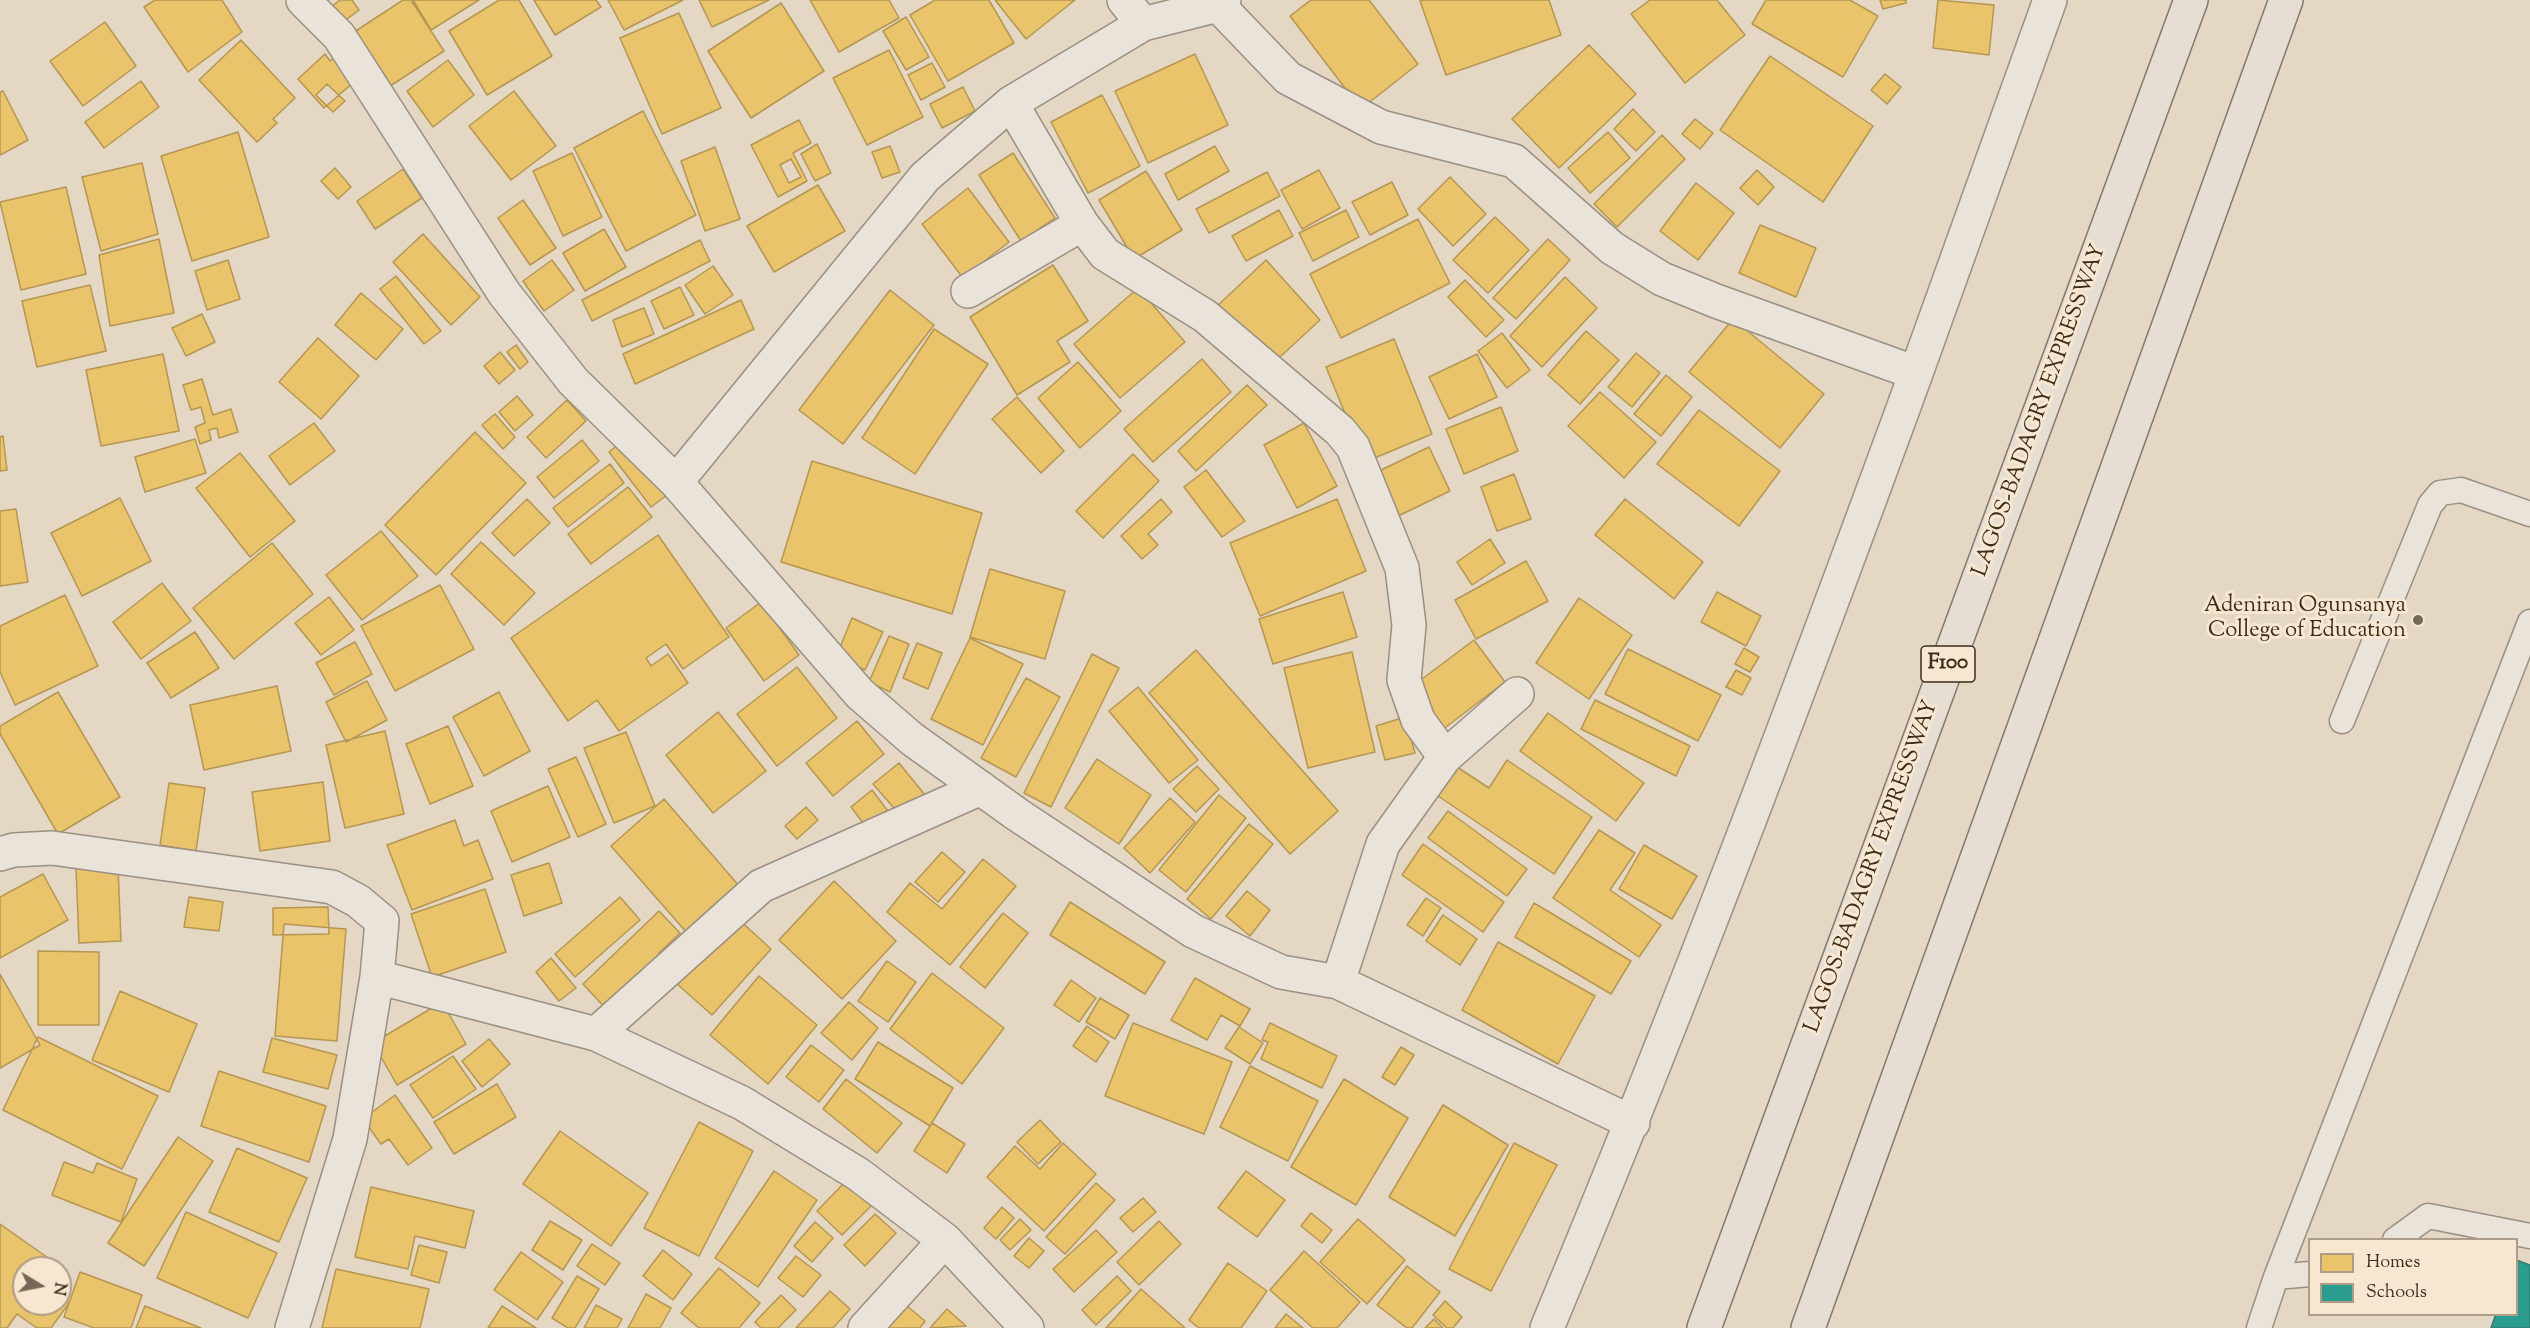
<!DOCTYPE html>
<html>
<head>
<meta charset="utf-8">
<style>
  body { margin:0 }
  #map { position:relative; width:2530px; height:1328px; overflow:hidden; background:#e4d7c3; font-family:"Sorts Mill Goudy",serif }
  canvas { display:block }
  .legend { position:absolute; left:2308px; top:1238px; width:210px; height:78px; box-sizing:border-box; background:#f7e7d0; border:2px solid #ac9c88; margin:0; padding:8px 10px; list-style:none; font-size:18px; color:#3b2c1b }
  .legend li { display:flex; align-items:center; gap:12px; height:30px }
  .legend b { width:30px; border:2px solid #ac9c88 }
  .north { position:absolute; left:12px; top:1256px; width:60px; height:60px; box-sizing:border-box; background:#f7e7d0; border:2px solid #ac9c88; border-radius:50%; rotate:100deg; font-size:16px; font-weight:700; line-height:24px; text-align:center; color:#3b2c1b }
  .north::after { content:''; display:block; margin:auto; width:21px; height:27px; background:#766856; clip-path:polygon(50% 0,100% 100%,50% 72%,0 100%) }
</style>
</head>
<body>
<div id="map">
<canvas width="2530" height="1328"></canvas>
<ul class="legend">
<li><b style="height:16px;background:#e9c46a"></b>Homes</li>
<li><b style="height:16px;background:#2a9d8f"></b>Schools</li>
</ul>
<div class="north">N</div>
</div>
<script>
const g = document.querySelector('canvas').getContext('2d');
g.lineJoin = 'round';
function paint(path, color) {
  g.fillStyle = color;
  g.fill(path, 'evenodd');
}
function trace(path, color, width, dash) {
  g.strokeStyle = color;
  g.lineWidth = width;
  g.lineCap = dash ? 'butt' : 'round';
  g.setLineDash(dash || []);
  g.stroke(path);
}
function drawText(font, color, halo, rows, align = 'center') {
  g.font = font + ' "Sorts Mill Goudy",serif';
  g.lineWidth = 6;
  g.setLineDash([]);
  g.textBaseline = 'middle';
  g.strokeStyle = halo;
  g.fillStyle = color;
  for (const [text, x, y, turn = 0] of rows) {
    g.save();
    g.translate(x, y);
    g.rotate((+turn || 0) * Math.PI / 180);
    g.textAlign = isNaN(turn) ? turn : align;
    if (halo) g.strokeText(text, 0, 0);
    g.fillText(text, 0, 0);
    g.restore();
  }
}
const homes = new Path2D(`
  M155,0H222L242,32L188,72L144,7Z
  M340,0H352L359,10L334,29L323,13Z
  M403,0H411L444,51L384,90L348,36Z
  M413,0H479L431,30Z
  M499,0H519L552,56L487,95L449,31Z
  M534,0H596L601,7L555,35Z
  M608,0H683L624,30Z
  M699,0H769L712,27Z
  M810,0H889L899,18L839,52Z
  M935,0H989L1014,43L948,81L910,15Z
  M995,0H1075L1026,39Z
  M1311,0H1369L1418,64L1361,109L1290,16Z
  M1424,0H1549L1561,35L1446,75L1420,1Z
  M1650,0H1717L1745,35L1685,83L1631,14Z
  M1766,0H1850L1878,16L1843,77L1752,24Z
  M1880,0H1906V3L1883,9Z
  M1938,0L1994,5L1989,55L1933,48Z
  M781,3L824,71L751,118L708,51Z
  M679,13L721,108L662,134L620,38Z
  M906,17L929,57L906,70L883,31Z
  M105,22L136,66L83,106L50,61Z
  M241,40L295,98L273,119L277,123L257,142L199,80Z
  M1589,45L1636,94L1559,168L1512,119Z
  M343,50L363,74L324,108L298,79L325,54L330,61Z
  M889,50L923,117L867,145L833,78Z
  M1195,54L1228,125L1148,163L1115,91Z
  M1770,56L1873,126L1823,202L1720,130Z
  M448,60L474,95L433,127L407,91Z
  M932,63L945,87L921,100L908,75Z
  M1885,74L1901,87L1887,104L1871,90Z
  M141,81L159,107L104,148L85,122Z
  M327,84L345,101L333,112L316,95Z
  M963,87L975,111L942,128L930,104Z
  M3,91L28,140L0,155V92Z
  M514,91L556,146L511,180L469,126Z
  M1102,95L1140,166L1088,193L1051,122Z
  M1633,109L1655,132L1636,151L1614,129Z
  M643,111L696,215L626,251L574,148Z
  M1695,119L1713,133L1700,149L1682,134Z
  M799,120L811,143L793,153L807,181L778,197L751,145ZM791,159L801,177L789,183L780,165Z
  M238,132L269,237L192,261L161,156Z
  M1608,132L1630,158L1590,193L1568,168Z
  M1662,135L1685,159L1617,227L1594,204Z
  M817,144L831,173L815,181L801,154Z
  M890,146L900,172L882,178L872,152Z
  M1215,146L1229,171L1178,200L1165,174Z
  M715,147L740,219L705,231L681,161Z
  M572,153L602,217L563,236L533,171Z
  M1013,153L1055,218L1021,241L979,175Z
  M142,163L158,234L101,251L82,177Z
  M335,168L351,187L338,199L321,181Z
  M403,169L422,198L375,229L357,201Z
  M1319,170L1340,208L1302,229L1281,190Z
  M1757,170L1774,187L1758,205L1740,188Z
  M1146,171L1182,230L1134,259L1099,200Z
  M1267,172L1280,196L1209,233L1196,209Z
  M1450,177L1486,214L1453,246L1418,209Z
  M1392,182L1408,215L1370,235L1352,202Z
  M1696,183L1734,213L1698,260L1660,231Z
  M818,185L845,231L774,272L747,226Z
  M66,187L86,274L21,290L0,202Z
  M968,188L1009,242L963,278L922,224Z
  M523,200L556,248L530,265L498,218Z
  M1279,210L1293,236L1246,261L1232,236Z
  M1346,210L1359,237L1313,261L1299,233Z
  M1495,217L1529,250L1488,293L1453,260Z
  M1418,219L1450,283L1341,338L1310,274Z
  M1760,225L1816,248L1796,297L1739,273Z
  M604,229L626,267L585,291L563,253Z
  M423,234L480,297L451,325L393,262Z
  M159,239L174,313L110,326L99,255Z
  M1548,239L1570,260L1516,319L1493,298Z
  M700,240L710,261L592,321L582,300Z
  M228,260L240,299L207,310L195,271Z
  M552,260L574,290L544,311L523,281Z
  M1266,260L1320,320L1268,368L1214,309Z
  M1053,265L1088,321L1057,341L1070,362L1017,395L970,317Z
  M713,266L733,295L705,314L685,285Z
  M396,276L441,331L424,344L380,289Z
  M1565,277L1597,308L1542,367L1510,336Z
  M1465,280L1504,320L1486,337L1448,297Z
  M90,285L106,351L37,367L22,301Z
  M680,287L694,315L664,329L651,301Z
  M1138,288L1185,342L1120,398L1074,344Z
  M890,290L934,325L843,444L799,410Z
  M361,293L403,329L376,360L335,325Z
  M741,300L754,329L635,384L623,354Z
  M644,308L654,334L622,347L613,320Z
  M202,314L215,342L186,356L172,328Z
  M1733,319L1824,394L1780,448L1689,372Z
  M934,329L988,364L915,474L862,438Z
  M1586,331L1619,360L1580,404L1548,375Z
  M1502,333L1530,370L1507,388L1478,351Z
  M318,338L359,376L321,419L279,382Z
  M1394,339L1432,434L1365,462L1326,367Z
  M516,345L528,362L520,369L507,352Z
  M500,352L515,370L499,384L484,366Z
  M1636,353L1660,373L1632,407L1608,387Z
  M163,354L179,431L101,446L86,370Z
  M1477,354L1497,397L1449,419L1429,377Z
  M1202,359L1231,392L1153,462L1124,429Z
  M1078,362L1121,411L1080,448L1038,398Z
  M1666,375L1692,397L1661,436L1634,414Z
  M202,379L213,415L231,409L238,432L219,438L217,428L209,430L211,440L200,444L195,427L205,423L201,407L191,410L183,385Z
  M1247,385L1267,405L1196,471L1178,451Z
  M1600,392L1656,442L1624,478L1568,426Z
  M517,396L533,415L515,431L499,412Z
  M1017,397L1064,451L1041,473L992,419Z
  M567,400L586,421L546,458L527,437Z
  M1501,407L1518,451L1464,474L1446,429Z
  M1699,410L1780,471L1739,526L1657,464Z
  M495,414L515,437L503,449L482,425Z
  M314,423L335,451L290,485L269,456Z
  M1304,423L1337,486L1297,508L1264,445Z
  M475,432L526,483L436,575L385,525Z
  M3,436L7,470L0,471V437Z
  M627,438L670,493L651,507L609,452Z
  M195,439L206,473L145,492L135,457Z
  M582,440L599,461L554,498L537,477Z
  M1429,447L1450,491L1398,516L1377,472Z
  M240,453L295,521L250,557L196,488Z
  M1133,454L1159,481L1103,538L1076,511Z
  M812,461L982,513L952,614L781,562Z
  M610,464L624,483L568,527L553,508Z
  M1206,470L1245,521L1222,537L1184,487Z
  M1514,474L1531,519L1497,531L1481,487Z
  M628,487L652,517L591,564L568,534Z
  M120,498L151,561L82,596L51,533Z
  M527,499L550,523L514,556L492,533Z
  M1161,499L1172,512L1148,534L1158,545L1142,559L1121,536Z
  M1337,499L1366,571L1260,616L1230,543Z
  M1625,499L1703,562L1674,599L1595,535Z
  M16,509L28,582L0,586V511Z
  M381,531L418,576L362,620L326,575Z
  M658,535L729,637L683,669L666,644L646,658L651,666L668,654L688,683L619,731L597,700L568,721L511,638Z
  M1490,539L1505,563L1472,585L1457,562Z
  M481,542L535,593L504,625L451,574Z
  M272,543L313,594L234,659L193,608Z
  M1526,561L1548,601L1476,639L1455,600Z
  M990,569L1065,591L1045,659L970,637Z
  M162,583L191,621L141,659L113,622Z
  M440,585L474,649L395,691L361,626Z
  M1343,592L1357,637L1273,664L1259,619Z
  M1717,592L1761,616L1746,646L1701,622Z
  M65,595L98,666L15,705L0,672V626Z
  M329,597L354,630L321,655L295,623Z
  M1579,598L1632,635L1589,699L1536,663Z
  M761,602L799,655L764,681L726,628Z
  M852,618L883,632L865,670L836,657Z
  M195,632L219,668L171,698L147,663Z
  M889,636L909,644L890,692L869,682Z
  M970,638L1023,664L983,745L931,719Z
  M1474,640L1505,682L1442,730L1410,688Z
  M355,642L372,674L334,695L316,663Z
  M917,643L942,653L928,689L903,678Z
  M1744,648L1759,657L1750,672L1735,664Z
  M1628,649L1721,695L1698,741L1605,694Z
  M1196,650L1338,811L1290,854L1149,693Z
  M1352,652L1375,752L1308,768L1284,668Z
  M1092,654L1119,668L1051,807L1024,793Z
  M797,667L837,718L777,766L737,714Z
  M1736,670L1751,678L1742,695L1726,687Z
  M1026,678L1060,697L1016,777L981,758Z
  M367,681L387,720L346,742L326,702Z
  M277,686L291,751L204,770L190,705Z
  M1138,687L1198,760L1169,783L1109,711Z
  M58,692L120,797L58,834L0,734V726Z
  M499,692L530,751L484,776L453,717Z
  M1595,700L1690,746L1676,776L1581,729Z
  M718,712L766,771L713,813L666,755Z
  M1548,713L1644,783L1616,821L1520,751Z
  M1405,717L1415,753L1385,760L1376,726Z
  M857,721L884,754L833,796L806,763Z
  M448,726L473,786L430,804L406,744Z
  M385,731L404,814L345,828L326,745Z
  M626,732L655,806L614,823L584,748Z
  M576,757L606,824L578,837L548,769Z
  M1097,759L1151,795L1119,844L1065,808Z
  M1507,760L1592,817L1554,874L1438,796L1457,767L1489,788Z
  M899,763L925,795L900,815L873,784Z
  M1197,766L1219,789L1196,812L1173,789Z
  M323,782L330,841L260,851L252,792Z
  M169,783L205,788L196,851L160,845Z
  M548,786L570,837L512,862L491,811Z
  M872,790L891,815L870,832L851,807Z
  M1219,795L1246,818L1186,892L1159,870Z
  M1170,798L1195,822L1150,873L1124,848Z
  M664,799L740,887L687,933L611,846Z
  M806,807L818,820L797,839L785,826Z
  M1448,811L1527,869L1507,896L1428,838Z
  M455,820L464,846L478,840L493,879L412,910L387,845Z
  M1249,824L1273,844L1211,919L1187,899Z
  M1599,830L1635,853L1610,890L1661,925L1639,957L1553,898Z
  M1423,844L1504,902L1483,932L1402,875Z
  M1644,845L1697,876L1672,919L1619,889Z
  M942,852L965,872L938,902L915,882Z
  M983,859L1016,886L950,965L887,912L910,883L942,909Z
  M549,863L562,903L524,916L511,875Z
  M118,867L121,941L79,943L76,868Z
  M43,874L68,920L0,958V897Z
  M834,881L896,941L842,999L779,940Z
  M485,889L506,952L432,977L411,914Z
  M1247,891L1270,910L1250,936L1226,916Z
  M189,897L223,902L219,931L184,927Z
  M620,897L640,920L575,977L555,954Z
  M1426,898L1441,908L1423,936L1407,925Z
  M1070,902L1165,962L1145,994L1050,935Z
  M1534,903L1631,961L1611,994L1515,937Z
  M328,907L329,934L273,935V908Z
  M659,911L680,933L659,953L664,959L609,1012L583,984Z
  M1003,913L1028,933L985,988L960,967Z
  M1443,915L1477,939L1460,965L1426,941Z
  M736,917L771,949L712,1015L676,983Z
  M284,924L346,929L337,1041L275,1036Z
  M1498,942L1595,996L1558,1064L1462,1010Z
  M38,951L99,952V1025H38Z
  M551,958L576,988L559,1001L536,972Z
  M887,961L916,982L888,1022L858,1001Z
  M932,973L1004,1028L962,1084L890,1029Z
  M0,974L40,1045L0,1068Z
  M759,976L817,1025L768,1084L710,1035Z
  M1195,978L1250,1009L1240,1026L1221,1015L1207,1040L1171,1020Z
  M1071,980L1096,998L1079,1022L1054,1005Z
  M120,991L197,1024L169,1092L92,1060Z
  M1100,998L1129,1015L1115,1039L1086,1022Z
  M442,1002L466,1044L397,1085L373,1043Z
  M849,1002L878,1028L852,1060L821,1033Z
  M1133,1023L1232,1062L1204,1134L1105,1096Z
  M1270,1023L1337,1056L1322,1088L1261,1059L1268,1042L1262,1040Z
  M1087,1026L1109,1042L1096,1062L1073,1046Z
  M1239,1027L1263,1043L1250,1064L1225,1048Z
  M38,1037L158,1096L122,1169L3,1110Z
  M272,1038L337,1055L328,1089L263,1072Z
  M489,1039L510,1064L482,1087L462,1061Z
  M878,1042L953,1088L930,1126L855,1079Z
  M811,1045L844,1070L819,1102L786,1077Z
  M1401,1047L1414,1055L1395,1085L1382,1077Z
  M453,1056L476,1089L433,1118L410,1085Z
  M1250,1066L1318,1101L1288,1161L1220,1127Z
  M219,1071L326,1106L309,1162L201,1126Z
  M846,1079L902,1123L877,1153L823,1109Z
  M1344,1079L1408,1118L1356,1205L1291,1167Z
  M497,1084L516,1117L454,1154L434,1122Z
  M395,1095L432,1148L408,1165L389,1139L381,1144L363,1119Z
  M1443,1105L1508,1145L1455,1236L1389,1197Z
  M1040,1120L1061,1142L1038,1164L1017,1142Z
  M699,1122L753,1151L699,1256L644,1228Z
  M932,1123L965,1144L947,1173L914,1151Z
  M560,1131L648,1193L611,1246L523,1184Z
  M178,1137L213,1161L144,1266L108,1243Z
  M1063,1143L1096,1174L1044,1231L987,1177L1015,1146L1040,1169Z
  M1514,1143L1557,1165L1491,1291L1449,1269Z
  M237,1148L307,1178L279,1242L209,1212Z
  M64,1162L93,1173L97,1163L137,1179L121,1222L52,1195Z
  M774,1171L817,1200L758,1287L715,1258Z
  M1246,1171L1285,1200L1257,1237L1218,1208Z
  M846,1181L871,1206L842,1235L817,1211Z
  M1096,1183L1115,1200L1065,1254L1046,1237Z
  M371,1187L474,1211L465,1248L415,1236L408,1269L355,1257Z
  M1143,1198L1156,1212L1133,1232L1120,1218Z
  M1002,1207L1014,1218L996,1239L984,1228Z
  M186,1212L277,1253L248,1318L157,1278Z
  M1311,1213L1332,1230L1322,1243L1301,1226Z
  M875,1214L896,1233L865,1266L844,1245Z
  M1020,1219L1031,1230L1010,1250L1000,1240Z
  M1358,1219L1405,1260L1367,1304L1320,1262Z
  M550,1221L582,1240L563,1270L532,1250Z
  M1159,1221L1181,1244L1139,1285L1117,1262Z
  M815,1222L833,1238L812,1262L794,1246Z
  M0,1224L51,1260L45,1268H24V1304H60V1296L69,1303L51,1328H37L17,1314L7,1328H0Z
  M1096,1230L1117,1252L1074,1292L1053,1269Z
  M1029,1238L1044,1251L1029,1268L1014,1256Z
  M592,1244L620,1263L605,1285L577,1266Z
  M419,1245L447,1252L439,1283L411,1275Z
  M663,1250L692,1274L673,1300L643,1276Z
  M1304,1251L1360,1302L1337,1328H1313L1270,1290Z
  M521,1252L563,1282L537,1320L494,1290Z
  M796,1256L821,1275L803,1297L778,1278Z
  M1228,1263L1267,1291L1241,1328H1199L1189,1320Z
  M1407,1266L1440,1292L1412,1328H1407L1377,1305Z
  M719,1268L760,1303L739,1328H699L681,1313Z
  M336,1269L429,1289L420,1328H322Z
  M80,1272L142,1295L131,1328H94L64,1317Z
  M577,1276L599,1289L575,1328H568L552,1318Z
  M1117,1276L1131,1291L1096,1325L1082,1310Z
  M1141,1289L1185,1328H1106Z
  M830,1291L850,1309L833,1328H796Z
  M646,1294L671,1308L660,1328H628Z
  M781,1295L796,1310L778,1328H761L755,1322Z
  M900,1300L925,1321L920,1328H878Z
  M1445,1301L1462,1317L1453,1328H1447L1433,1315Z
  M596,1305L622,1319L617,1328H584Z
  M145,1306L201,1328H136Z
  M502,1306L536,1328H488Z
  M947,1309L966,1326L930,1328Z
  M1286,1314L1303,1328H1275Z
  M1434,1319L1443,1328H1425Z`);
paint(homes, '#e9c46a');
trace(homes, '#b59652', 1.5);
const schools = new Path2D(`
  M2516,1260L2530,1265V1328H2491L2496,1314H2516Z`);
paint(schools, '#2a9d8f');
trace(schools, '#2f7b6c', 1.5);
const service = new Path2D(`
  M2342,721L2430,505L2440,493L2461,490L2530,514
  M2395,1240L2428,1216L2530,1236
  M2276,1277L2310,1274
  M2259,1328L2276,1277L2530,622`);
const minor = new Path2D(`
  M303,0L339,36L504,293L573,381L676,482L860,694L912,739L1018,815L1193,931L1281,972L1338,982L1633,1123
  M1124,0L1143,24
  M1218,5L1288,78L1381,127L1514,161L1612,248L1662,279L1716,301L1916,373
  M1011,103L1082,224L1105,254L1205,316L1340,431L1353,447L1402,568L1409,625L1404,680L1418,720L1445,757
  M968,291L1082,224
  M676,482L925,177L1011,103L1143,24L1218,5L1224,0
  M0,854L14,850L52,848L332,887L358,901L382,921L377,977L350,1139L292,1328
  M377,977L596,1034L742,1103L858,1174L945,1240L1027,1328
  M1338,982L1383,844L1445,757L1517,694
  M596,1034L761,886L981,788
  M865,1328L945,1240
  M1547,1328C1678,1014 1798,696 1915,376C1961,251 2004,125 2050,0`);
const trunk = new Path2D(`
  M1704,1328L2191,0
  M1808,1328L2286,0`);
trace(service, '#999083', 27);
trace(minor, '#999083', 36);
trace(trunk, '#82786c', 36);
trace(service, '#e9e3d9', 24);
trace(minor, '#e9e3d9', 33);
trace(trunk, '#e6ded2', 33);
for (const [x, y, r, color] of [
  [2418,620,6,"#766856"]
]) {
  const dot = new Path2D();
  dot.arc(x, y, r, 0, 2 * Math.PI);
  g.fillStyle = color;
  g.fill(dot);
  trace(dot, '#f7e7d0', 2);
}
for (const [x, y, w] of [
  [1948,664,54]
]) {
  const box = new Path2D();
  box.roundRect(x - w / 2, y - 18, w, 36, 4.5);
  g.fillStyle = '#f7e7d0';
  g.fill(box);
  trace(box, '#3b2c1b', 1.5);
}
drawText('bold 21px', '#3b2c1b', null, [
  ["F100",1948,664]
]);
drawText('22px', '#3b2c1b', '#f7e7d0', [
  ["LAGOS-BADAGRY EXPRESSWAY",2041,411,-70],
  ["LAGOS-BADAGRY EXPRESSWAY",1873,867,-70]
]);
drawText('22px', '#3b2c1b', '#f7e7d0', [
  ["Adeniran Ogunsanya",2406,607],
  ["College of Education",2406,632]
], 'right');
</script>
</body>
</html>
